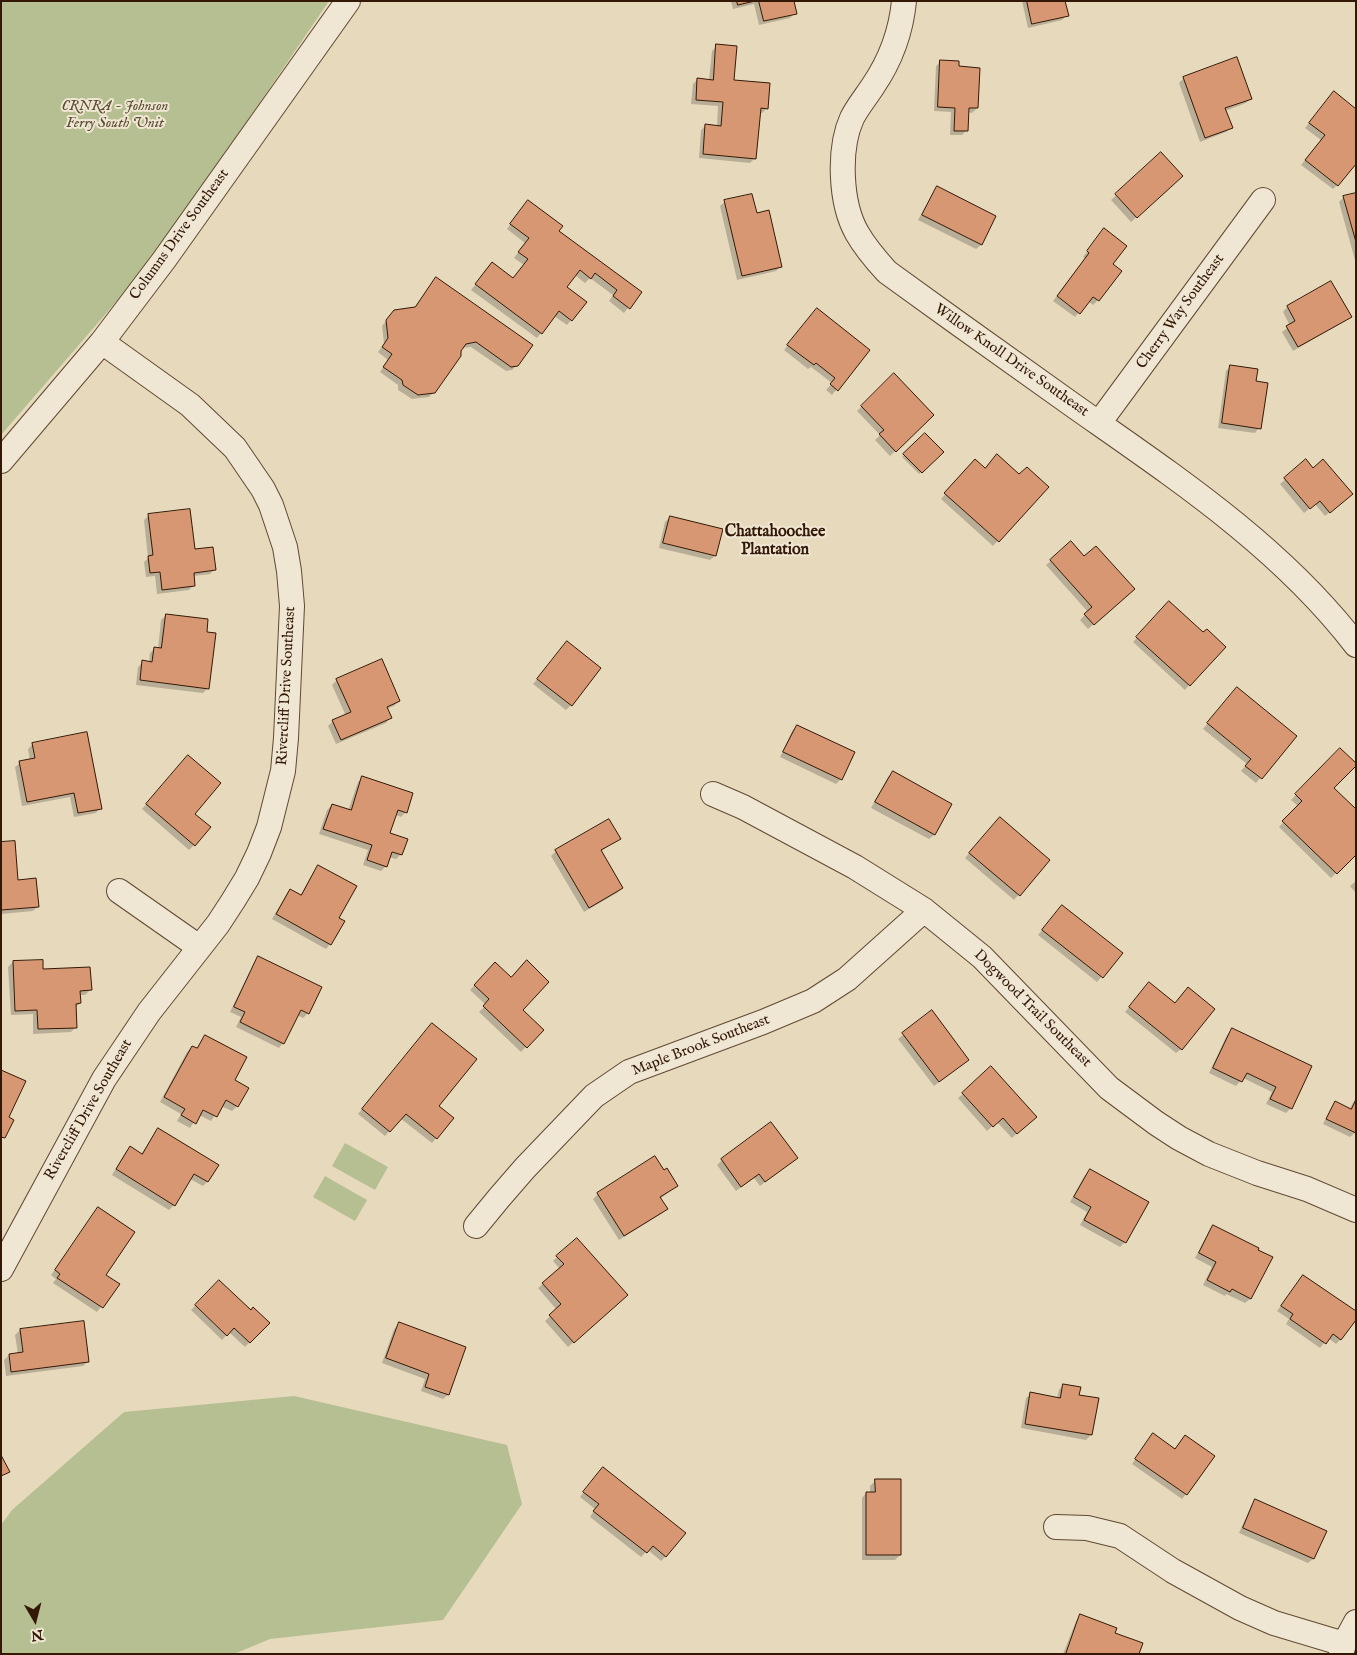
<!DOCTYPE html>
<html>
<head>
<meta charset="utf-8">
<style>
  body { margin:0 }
  #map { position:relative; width:1357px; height:1655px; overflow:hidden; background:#e7d9bc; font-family:"IM FELL English",serif }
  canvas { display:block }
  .frame { position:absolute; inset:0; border:2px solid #331905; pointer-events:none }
  .north { position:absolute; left:10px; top:1595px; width:50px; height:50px; -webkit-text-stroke:4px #efe6d3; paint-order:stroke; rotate:172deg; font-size:14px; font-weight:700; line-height:20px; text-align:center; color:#331905 }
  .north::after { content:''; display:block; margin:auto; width:18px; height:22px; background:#331905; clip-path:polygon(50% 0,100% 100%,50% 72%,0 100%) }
</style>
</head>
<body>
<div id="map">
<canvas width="1357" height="1655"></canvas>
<div class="frame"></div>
<div class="north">N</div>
</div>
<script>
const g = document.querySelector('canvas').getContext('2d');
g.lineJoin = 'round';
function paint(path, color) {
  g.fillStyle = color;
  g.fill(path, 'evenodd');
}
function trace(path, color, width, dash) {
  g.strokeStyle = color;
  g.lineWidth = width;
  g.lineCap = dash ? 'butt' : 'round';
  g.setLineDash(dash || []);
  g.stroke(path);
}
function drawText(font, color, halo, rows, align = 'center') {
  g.font = font + ' "IM FELL English",serif';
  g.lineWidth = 4;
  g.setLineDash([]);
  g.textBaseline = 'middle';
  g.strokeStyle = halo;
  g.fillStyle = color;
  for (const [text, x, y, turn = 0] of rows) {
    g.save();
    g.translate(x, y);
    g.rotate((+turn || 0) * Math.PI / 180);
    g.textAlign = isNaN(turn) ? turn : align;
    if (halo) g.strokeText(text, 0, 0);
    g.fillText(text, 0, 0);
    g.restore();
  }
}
paint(new Path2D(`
  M1,1H329L154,258L1,435Z
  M345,1143L388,1167L375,1190L332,1166Z
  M325,1176L367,1200L355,1221L313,1197Z
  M294,1396L507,1445L522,1504L443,1620L270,1639L234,1654H1V1525L12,1510L124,1412Z`), '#b6bf91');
paint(new Path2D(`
  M731,1H793L795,13L790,18L759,25L754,4L733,9Z
  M1022,1H1064L1067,15L1062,20L1028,28Z
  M717,46L733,81L767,108L762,113H759L755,158L750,163L699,158L701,130L706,125L717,127L718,106L691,104L693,84L698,79L709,80L712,51Z
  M941,61L957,67L977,108L972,113L968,112L967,130L962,135H950L951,112L934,111L936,66Z
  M1184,78L1251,98L1246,103L1225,111L1231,127L1226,132L1200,142L1179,83Z
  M1329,98L1337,185L1333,189L1301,165L1321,140L1305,128Z
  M1161,154L1177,181L1131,222L1111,200Z
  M937,188L995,217L981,245L976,249L918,220L933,193Z
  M1356,194V264L1339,202L1344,197Z
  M725,202L756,214L781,266L776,271L737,280L720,206Z
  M523,206L640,293L624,313L609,301L613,295L590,278L585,283L575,275L566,287L571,320L567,325L554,316L537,338L471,290L492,264L513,279L524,265L514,258L525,243L507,229Z
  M1100,235L1111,265L1098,300L1093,305L1088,301L1075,317L1053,301L1085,258L1083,257Z
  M436,279L517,365L512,370L506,371L471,347L462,348L434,392L429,397L412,399L398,390V385L380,372L388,360L378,352L384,344L382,326L394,311L414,308Z
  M1330,283L1350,316L1345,321L1293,351L1282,332L1290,326L1283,312L1287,307Z
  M812,314L869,350L832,395L826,390L832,383L811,367L808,369L784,350Z
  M1231,366L1259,428L1255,433L1218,428L1226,371Z
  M894,375L933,415L890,456L875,440L880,435L857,411Z
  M925,435L942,452L919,474L902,457Z
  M1306,461L1313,469L1346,499L1325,516L1315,504L1304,513L1280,484Z
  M971,465L1047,487L993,546L941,499Z
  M149,515L194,551L215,569L210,574L193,576L194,585L189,590L157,594L155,576L146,577L144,562L148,558L144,520Z
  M670,517L715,556L710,560L659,548L665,522Z
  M1084,558L1129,594L1088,629L1080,620L1088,612L1046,565L1051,561Z
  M1165,607L1189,685L1185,690L1133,642Z
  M166,615L206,633L208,688L203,693L136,685L138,667L143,662H149L150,653L155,648L158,649L161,620Z
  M567,643L571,705L566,710L533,684Z
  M337,680L399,701L394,706L386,709L390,718L386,723L336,744L328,726L333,721L346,716L332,685Z
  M1232,693L1296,736L1256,783L1241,771L1247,764L1203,729Z
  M797,726L841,779L836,784L780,757L792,731Z
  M33,744L100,808L96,813L74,817L70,797L22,806L15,767L20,763L30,761L28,749Z
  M1340,750L1332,788L1356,853L1331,878L1279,827L1298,806L1291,800Z
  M183,761L194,814V845L189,850L142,809Z
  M893,773L950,804L934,835L929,839L871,808L888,777Z
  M362,778L406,812L401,817L396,815L388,834L401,854L396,859L389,857L386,866L381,871L363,865L368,850L319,834L327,810L332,805L348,811L358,782Z
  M995,824L1048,861L1014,900L965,858Z
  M619,839L600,852L622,888L617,893L584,912L551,856L556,851Z
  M1,843L17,882L38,906L33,911L1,914Z
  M318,866L337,918L330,944L326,949L272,919L286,895L290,890L300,896L314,871Z
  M1356,881V893L1350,886Z
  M1062,906L1121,954L1097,982L1038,935Z
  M258,958L308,1013L303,1018L297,1015L283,1043L279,1048L236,1027L241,1017L230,1012L254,963Z
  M13,962L42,971L90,990L85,995H79L80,1003L75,1008L76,1027L71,1032L33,1034V1014L11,1015L8,967Z
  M495,964L521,1010L542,1030L521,1052L479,1012L486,1005L470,990Z
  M1144,989L1181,1049L1176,1053L1125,1012Z
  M932,1012L963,1064L934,1086L898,1039Z
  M428,1030L436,1138L432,1143L400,1118L385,1136L358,1114Z
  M1232,1030L1310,1067L1291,1108L1286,1113L1266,1104L1272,1092L1243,1078L1236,1086L1209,1073L1227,1035Z
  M205,1036L233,1081L237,1106L232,1111L221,1106L211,1121L199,1115L190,1128L177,1121L181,1114L160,1102L187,1052L192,1047L196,1049Z
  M963,1094L1030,1121L1012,1138L997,1122L987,1131L958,1098Z
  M1356,1097V1132L1350,1137L1323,1124L1331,1108L1336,1103L1349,1110Z
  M158,1129L207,1182L203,1186L190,1179L174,1205L169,1210L112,1175L125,1153L130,1148L141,1154Z
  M655,1158L664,1172L677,1186L660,1199L666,1209L661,1214L619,1240L593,1199L598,1194Z
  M722,1160L791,1162L760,1186L754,1178L736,1191L717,1165Z
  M1090,1171L1125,1242L1120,1247L1080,1225L1087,1212L1070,1202L1085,1175Z
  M98,1209L104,1275L118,1284L97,1312L53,1283L56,1279L51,1275Z
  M1213,1226L1271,1258L1250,1299L1245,1303L1226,1294L1225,1296L1203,1285L1212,1267L1195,1258L1209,1231Z
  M557,1257L622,1300L568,1347L545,1321L557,1310L538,1288L560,1269L553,1261Z
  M1303,1276L1341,1339L1336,1344L1328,1338L1320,1348L1286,1324L1289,1319L1277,1311Z
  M219,1282L251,1312L268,1323L245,1347L229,1332L222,1340L191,1310Z
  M399,1324L465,1348L448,1395L443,1399L421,1391L425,1379L382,1363L394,1329Z
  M20,1330L88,1361L83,1366L6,1376L4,1360L9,1355L18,1354L15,1335Z
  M1063,1385L1078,1396L1097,1399L1091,1435L1086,1440L1021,1428L1026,1398L1031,1394L1057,1398L1059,1390Z
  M1185,1436L1186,1494L1182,1499L1132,1464L1149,1440L1174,1450Z
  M598,1474L666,1556L661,1561L648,1550L641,1557L590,1517L595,1509L580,1497Z
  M875,1481L900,1555L895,1560H862V1498L866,1493H870V1486Z
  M1256,1501L1313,1559L1308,1563L1239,1533L1251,1506Z
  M1080,1616L1114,1633L1138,1654H1063L1076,1621Z`), '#0003');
const building = new Path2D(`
  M737,1H755L738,5Z
  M759,1H794L797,14L764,21Z
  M1027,1H1065L1069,16L1032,24Z
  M716,44L737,46L734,80L770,83L768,109L761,108L756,159L703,154L705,124L721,126L723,102L696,100L697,78L713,80Z
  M1237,57L1252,99L1225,108L1233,128L1205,138L1183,77Z
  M940,60L959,61V66L980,68L978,108H969L968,131H954L955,108L938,107Z
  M1334,91L1356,109V164L1338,186L1305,160L1325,135L1309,123Z
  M1161,152L1183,176L1137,218L1115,194Z
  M937,186L996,216L982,245L922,215Z
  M1356,193V242L1343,196Z
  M752,194L757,213L769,210L782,267L742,276L724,200Z
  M528,200L563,226L559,231L642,292L630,309L613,296L617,290L595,273L591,279L580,270L567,287L587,302L572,321L559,311L542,334L475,284L492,262L513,278L528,259L518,252L529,238L510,224Z
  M1104,228L1127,246L1113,264L1122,271L1099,301L1093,297L1080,314L1057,296L1089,253L1087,251Z
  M436,277L533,345L518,366L511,367L476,342L466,344L461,351V356L435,393L418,395L403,385L402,380L383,367L392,354L382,347L388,338L386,320L394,310L415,307Z
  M1331,281L1352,317L1298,347L1286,326L1295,321L1287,306Z
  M817,308L870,350L838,391L830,384L835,378L816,363L814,365L787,345Z
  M1230,365L1258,369L1256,381L1268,383L1261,429L1222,423Z
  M894,373L934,415L896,452L879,434L884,430L861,406Z
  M925,433L944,452L922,473L903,454Z
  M997,454L1019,474L1027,467L1049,487L999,542L944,493L975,459L985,468Z
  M1306,459L1313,468L1323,459L1353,494L1330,513L1320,501L1310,509L1284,478Z
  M190,509L195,549L213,547L216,570L194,573L195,586L162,590L160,572L150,573L148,556L153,555L148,514Z
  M670,516L723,529L716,556L663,543Z
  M1071,541L1084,556L1096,546L1135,589L1094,625L1084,614L1092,607L1050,560Z
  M1169,601L1203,632L1207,629L1226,647L1190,686L1136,637Z
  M166,614L208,619L207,632L216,633L209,689L140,680L142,660L152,662L154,647L161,648Z
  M567,641L601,668L572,706L537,679Z
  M382,659L400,701L387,707L392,718L341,740L332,720L351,712L336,679Z
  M1237,687L1297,736L1262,779L1245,766L1251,759L1207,723Z
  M797,725L855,752L842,780L783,752Z
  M87,732L102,809L78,813L74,793L27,802L19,761L35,758L32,743Z
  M1340,748L1356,763V766L1334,788L1356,809V855L1337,874L1282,821L1302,801L1295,794Z
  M188,755L221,783L195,814L211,827L195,846L146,804Z
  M893,771L952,804L935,835L875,802Z
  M362,776L413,793L407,813L398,810L390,833L408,839L402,855L392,852L387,867L367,860L372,845L323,829L332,804L351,810Z
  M1000,817L1050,860L1020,896L969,853Z
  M609,819L621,839L601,850L623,888L589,908L555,850Z
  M15,841L18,880L36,878L39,907L1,910V842Z
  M318,865L357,886L339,918L345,921L331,945L276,914L290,889L301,895Z
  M1062,905L1123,953L1103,978L1042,930Z
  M258,956L322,987L309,1014L301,1010L284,1044L240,1022L245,1012L234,1007Z
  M43,960V969L90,967L92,990L80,991L81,1003L76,1004L77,1028L38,1029L37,1010L15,1011L13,961Z
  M527,960L549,982L523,1010L544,1030L527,1048L483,1006L489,999L474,985L495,962L511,977Z
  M1149,982L1175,1003L1188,987L1215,1009L1182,1050L1129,1007Z
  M932,1010L969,1060L939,1082L902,1033Z
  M432,1023L477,1059L439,1106L454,1118L437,1139L406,1114L390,1132L362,1109Z
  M1232,1028L1312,1066L1292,1109L1270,1099L1276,1087L1247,1073L1242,1082L1213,1068Z
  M205,1035L247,1057L235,1080L249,1088L238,1107L226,1100L217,1117L203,1110L196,1124L181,1115L185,1109L164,1097L192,1046L197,1048Z
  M991,1066L1037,1117L1017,1134L1003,1118L993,1127L962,1093Z
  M1,1070L26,1081L9,1117L14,1120L5,1138L1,1137Z
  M1356,1100V1133L1326,1119L1335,1101L1351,1109Z
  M771,1122L798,1158L765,1182L759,1174L741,1187L721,1159Z
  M158,1128L219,1165L208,1182L194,1174L175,1206L116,1169L130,1146L142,1154Z
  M655,1156L664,1170L667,1168L678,1186L660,1197L668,1209L624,1236L597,1193Z
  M1090,1169L1149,1202L1126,1243L1084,1220L1091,1207L1074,1197Z
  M98,1207L135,1232L106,1275L120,1284L103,1308L57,1278L60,1274L55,1270Z
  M1213,1225L1259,1248L1258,1250L1273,1257L1251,1299L1232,1289L1230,1292L1207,1280L1216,1262L1199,1253Z
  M577,1238L628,1295L574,1343L549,1315L561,1304L542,1283L564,1264L556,1256Z
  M1303,1275L1356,1311V1320L1341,1340L1333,1334L1326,1344L1290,1319L1293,1314L1281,1306Z
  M219,1280L251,1310L253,1307L270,1323L250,1343L234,1328L227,1336L195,1305Z
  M84,1321L89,1362L11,1372L9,1354L23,1352L20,1329Z
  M399,1322L466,1347L449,1395L425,1387L429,1374L386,1358Z
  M1063,1384L1081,1387L1079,1395L1099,1398L1092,1435L1025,1424L1030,1392L1060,1398Z
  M1153,1433L1175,1449L1185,1435L1215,1456L1187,1495L1135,1459Z
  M1,1455L10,1472L1,1476Z
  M603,1467L686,1533L666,1557L653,1546L647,1553L593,1511L599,1504L583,1492Z
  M875,1479H901V1555H866V1492H875Z
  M1255,1499L1327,1531L1314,1559L1243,1528Z
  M1080,1614L1117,1628L1115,1633L1143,1643L1139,1654H1066Z`);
paint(building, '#d79772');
trace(building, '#331905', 1);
const minor = new Path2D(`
  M904,1C901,32 890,61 873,86C866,97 858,106 852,118C838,149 840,203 857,233C865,247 876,260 887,272C949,317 1012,362 1074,406C1175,477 1280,546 1356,645
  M1099,423L1263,200
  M1,461L102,342L164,260L348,1
  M713,794L743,807L855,867L924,910L982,957L1109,1088L1156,1123L1179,1138L1209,1154L1257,1173L1307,1189L1356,1210
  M119,891L199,947
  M476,1226L499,1198L525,1168L594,1096L629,1072L763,1022L813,1001L847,979L924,910
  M1,1269L104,1079L149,1012L218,924L233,901L247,878L259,853L269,827L283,771L286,738L292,606L289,571L285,547L271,505L263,489L235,448L190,405L102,342
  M1056,1527L1087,1528L1120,1536L1173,1571L1240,1608L1274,1623L1344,1644
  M1341,1654L1344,1644L1356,1622`);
trace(minor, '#604933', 26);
trace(minor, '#efe6d3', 24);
drawText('italic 15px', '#5a4b2f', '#efe6d3', [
  ["CRNRA - Johnson",115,107],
  ["Ferry South Unit",115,124]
]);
drawText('15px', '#331905', '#efe6d3', [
  ["Columns Drive Southeast",180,235,-54],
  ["Cherry Way Southeast",1181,312,-54],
  ["Willow Knoll Drive Southeast",1011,361,35],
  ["Rivercliff Drive Southeast",287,686,-87],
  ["Dogwood Trail Southeast",1032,1009,45],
  ["Maple Brook Southeast",701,1046,-21],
  ["Rivercliff Drive Southeast",89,1110,-60]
]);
drawText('bold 16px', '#331905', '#efe6d3', [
  ["Chattahoochee",775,533],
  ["Plantation",775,551]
]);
</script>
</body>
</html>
